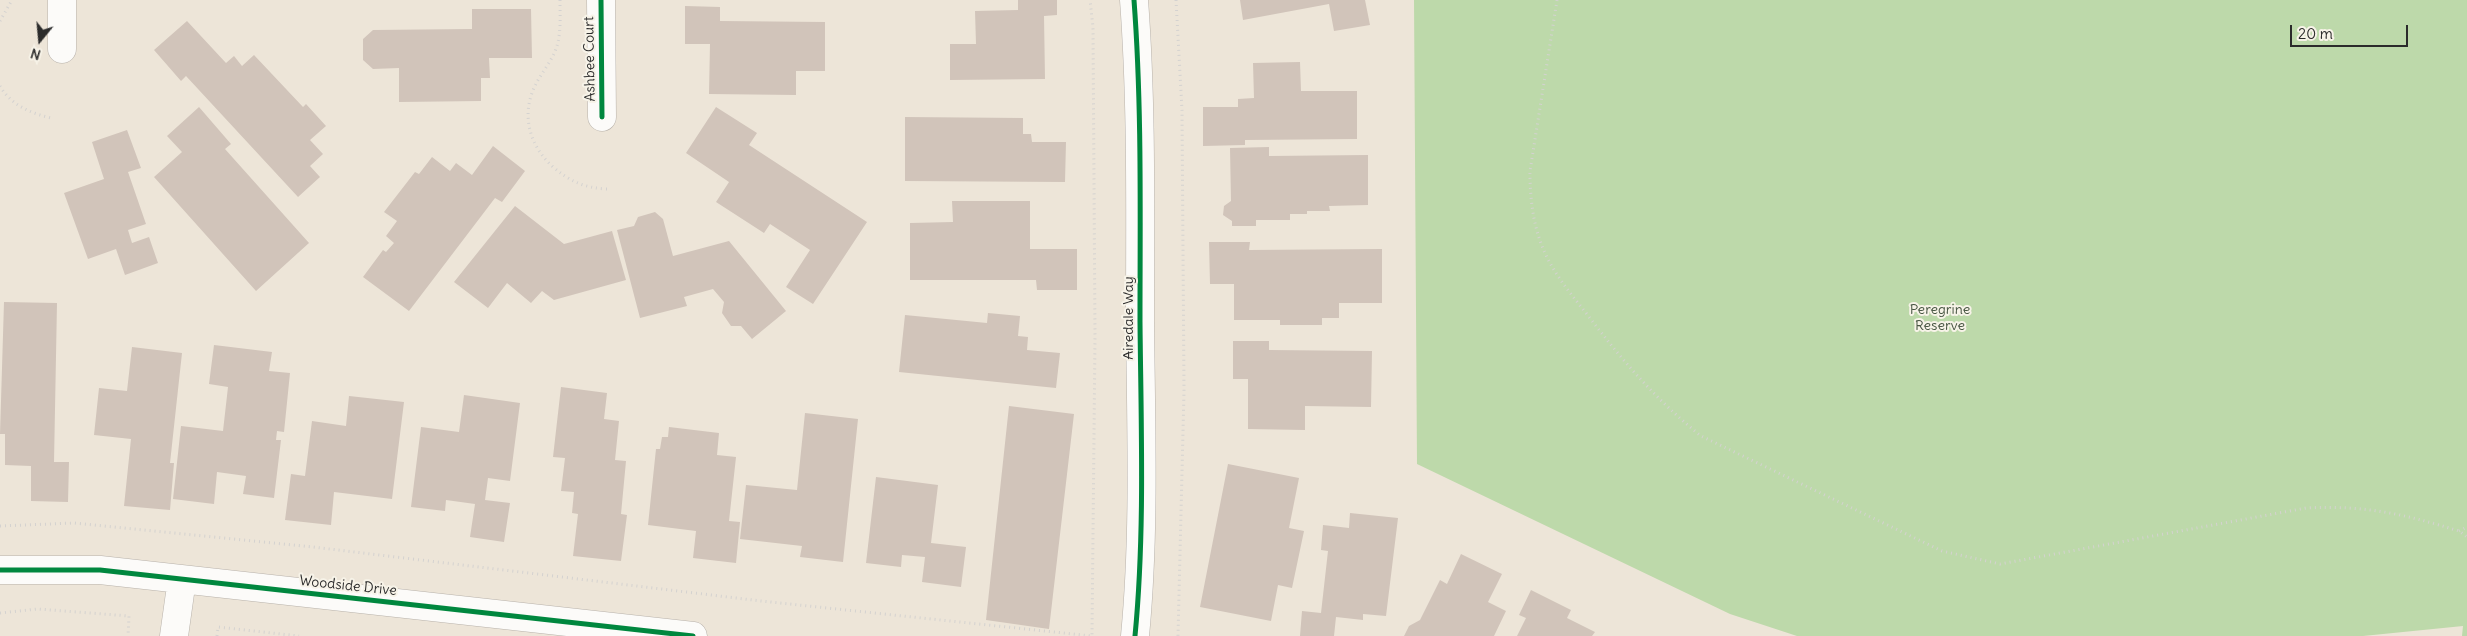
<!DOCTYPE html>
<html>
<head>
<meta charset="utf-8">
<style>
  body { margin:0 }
  #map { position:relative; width:2467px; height:636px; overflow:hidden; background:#ede5d8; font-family:Delius,sans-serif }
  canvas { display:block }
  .north { position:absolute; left:15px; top:15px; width:50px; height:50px; -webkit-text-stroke:4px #f7f3e8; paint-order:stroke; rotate:197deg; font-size:14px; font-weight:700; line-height:20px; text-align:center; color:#2b2b2b }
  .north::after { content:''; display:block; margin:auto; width:18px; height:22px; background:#2b2b2b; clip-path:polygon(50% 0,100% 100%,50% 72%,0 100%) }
  .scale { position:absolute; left:2290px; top:25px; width:118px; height:22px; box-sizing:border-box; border:2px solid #2b2b2b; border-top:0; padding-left:6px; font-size:15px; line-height:18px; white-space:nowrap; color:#2b2b2b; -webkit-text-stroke:4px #f7f3e8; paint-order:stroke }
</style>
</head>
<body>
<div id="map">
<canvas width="2467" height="636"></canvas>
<div class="north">N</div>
<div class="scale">20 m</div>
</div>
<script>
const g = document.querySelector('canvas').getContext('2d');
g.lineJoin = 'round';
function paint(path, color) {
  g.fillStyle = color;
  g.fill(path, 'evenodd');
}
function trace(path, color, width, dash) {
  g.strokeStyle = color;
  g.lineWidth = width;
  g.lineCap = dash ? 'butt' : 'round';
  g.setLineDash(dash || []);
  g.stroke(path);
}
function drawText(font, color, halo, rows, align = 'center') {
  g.font = font + ' Delius,sans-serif';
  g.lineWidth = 4;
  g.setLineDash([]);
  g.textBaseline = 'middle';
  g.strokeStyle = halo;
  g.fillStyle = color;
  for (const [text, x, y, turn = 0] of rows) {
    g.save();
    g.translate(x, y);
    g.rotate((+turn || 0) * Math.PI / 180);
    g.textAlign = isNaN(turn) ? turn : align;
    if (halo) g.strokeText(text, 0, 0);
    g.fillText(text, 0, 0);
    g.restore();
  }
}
paint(new Path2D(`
  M1414,0H2467V636H2462L2463,626L2363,636H1797L1730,614L1417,464Z`), '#bdd9aa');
paint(new Path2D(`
  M1018,0H1057V15L1044,16L1045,79L950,80V44H976L975,11L1018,10Z
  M1240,0H1365L1370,25L1334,31L1329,4L1243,20Z
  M685,6L720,7V21L825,22V71H796V95L709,94L710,44H685Z
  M472,9H531L532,58H489L490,78H481V101L399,102V68L373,69L363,60V39L373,30L472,29Z
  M187,21L226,63L234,56L242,66L254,55L303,107L306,104L326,126L310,140L323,154L310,166L320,177L298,197L186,76L181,81L154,50Z
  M1300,62L1301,91H1357V139L1245,140V145L1203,146V107H1238V99L1254,98L1253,63Z
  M199,107L231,144L225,149L309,243L256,291L154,177L182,152L167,136Z
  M716,107L757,133L749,145L867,222L813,304L786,287L810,250L770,224L764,233L716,202L729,182L686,153Z
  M905,117L1023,118V134H1031L1032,142H1066L1065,182L905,181Z
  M127,130L141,168L128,172L146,224L128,230L132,243L149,237L158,263L125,275L116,249L88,259L64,193L104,179L92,142Z
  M493,146L525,171L502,202L495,198L409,311L363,277L383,250L386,252L394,243L386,236L397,221L384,212L415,172L419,174L432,157L450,171L456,163L472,175Z
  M1269,147V156L1368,155V205L1329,206L1330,211H1307V214H1290V220H1256V226H1232V221L1223,215L1224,206L1231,201L1230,148Z
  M952,201H1030V249H1077V290H1037L1036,280H910V223L953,222Z
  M515,206L564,244L612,231L626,280L554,300L542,291L531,303L507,283L488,308L454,282Z
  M655,212L663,219L673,256L729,241L786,311L752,339L741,326H731L722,313L724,302L713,289L684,297L687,306L640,318L617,230L634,226L638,217Z
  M1209,242H1250L1249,250L1382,249V303H1339V318H1322V325H1280V320H1234V284H1210Z
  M4,302L57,303L54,462H69L68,502L31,501V466L5,465V434H0Z
  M988,313L1020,316L1018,336L1028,337L1027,350L1060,353L1056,388L899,372L905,315L987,323Z
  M1233,341H1269V350L1372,351L1371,407L1305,406V430L1248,429V379H1233Z
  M214,345L272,352L269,371L290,373L284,432L277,431L276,440H281L274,498L243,494L246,476L217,472L214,504L173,499L181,426L223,431L228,387L209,384Z
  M132,347L182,353L170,463H174L170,510L124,506L131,439L94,435L99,388L127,391Z
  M561,387L607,393L604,419L619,421L615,460L626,461L621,514L627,515L621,561L573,556L578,514L572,513L574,492L561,491L565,458L553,457Z
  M464,395L520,403L510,481L488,478L485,500L510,503L504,542L470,537L475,504L446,500L445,511L411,507L421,427L459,432Z
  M349,396L404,402L392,499L334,492L331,525L285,520L291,474L305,476L312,421L346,426Z
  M1009,406L1074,414L1049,629L986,620Z
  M805,413L858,419L843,562L800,557L802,546L740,539L746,485L797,490Z
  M669,427L719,433L717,455L736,457L729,521L740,522L736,563L693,558L696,531L648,525L656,449H660L662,437H668Z
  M1228,464L1299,478L1289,528L1304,531L1292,588L1278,585L1271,621L1200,607Z
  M876,477L938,485L931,543L966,547L961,587L922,582L925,557L902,555L901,567L866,563Z
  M1350,513L1398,518L1386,616L1363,614V620L1336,617L1334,636H1300L1302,611L1321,613L1328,551L1321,550L1323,525L1349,528Z
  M1461,554L1502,574L1488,602L1506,611L1494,636H1404L1409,626L1420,620L1440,580L1447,584Z
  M1531,590L1571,610L1567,618L1595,632L1592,636H1517L1526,618L1519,615Z`), '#d1c4ba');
const minor = new Path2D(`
  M62,0V49
  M601,0L602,117
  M1134,0C1142,107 1140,215 1140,322C1141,426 1145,532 1135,636
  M0,570H100L693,636
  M174,636L182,579`);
trace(minor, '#b7b1aa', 29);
trace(new Path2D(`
  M560,0C560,14 561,29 558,42C554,61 538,75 532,93C522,120 532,148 552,166C569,181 584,188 607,189
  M1176,0L1182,110L1184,391L1178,636
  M1557,0L1530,171C1530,199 1533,227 1545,253C1555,275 1571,294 1586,313C1622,360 1655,399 1701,436L1942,551L2000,564L2306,508C2365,505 2404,514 2459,531L2467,537
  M0,21L12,0
  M0,86C11,105 30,113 51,118
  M0,526L74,523L313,547L761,601L1092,636L1095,337L1093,27L1090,0
  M2459,531L2467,527
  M0,613L38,609L129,616L128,636
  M217,636L218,627L299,636`), '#d4d2d0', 3, [1, 4]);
trace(minor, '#fcfbf9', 28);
trace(new Path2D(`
  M601,0L602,117
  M1134,0C1142,107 1140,215 1140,322C1141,426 1145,532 1135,636
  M0,570H100L693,636`), '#00873e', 5);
drawText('14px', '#2b2b2b', '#f7f3e8', [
  ["Ashbee Court",590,59,-91],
  ["Airedale Way",1129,318,-90],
  ["Woodside Drive",348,586,6]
]);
drawText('14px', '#465441', '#f7f3e8', [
  ["Peregrine",1940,310],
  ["Reserve",1940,326]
]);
</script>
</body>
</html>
